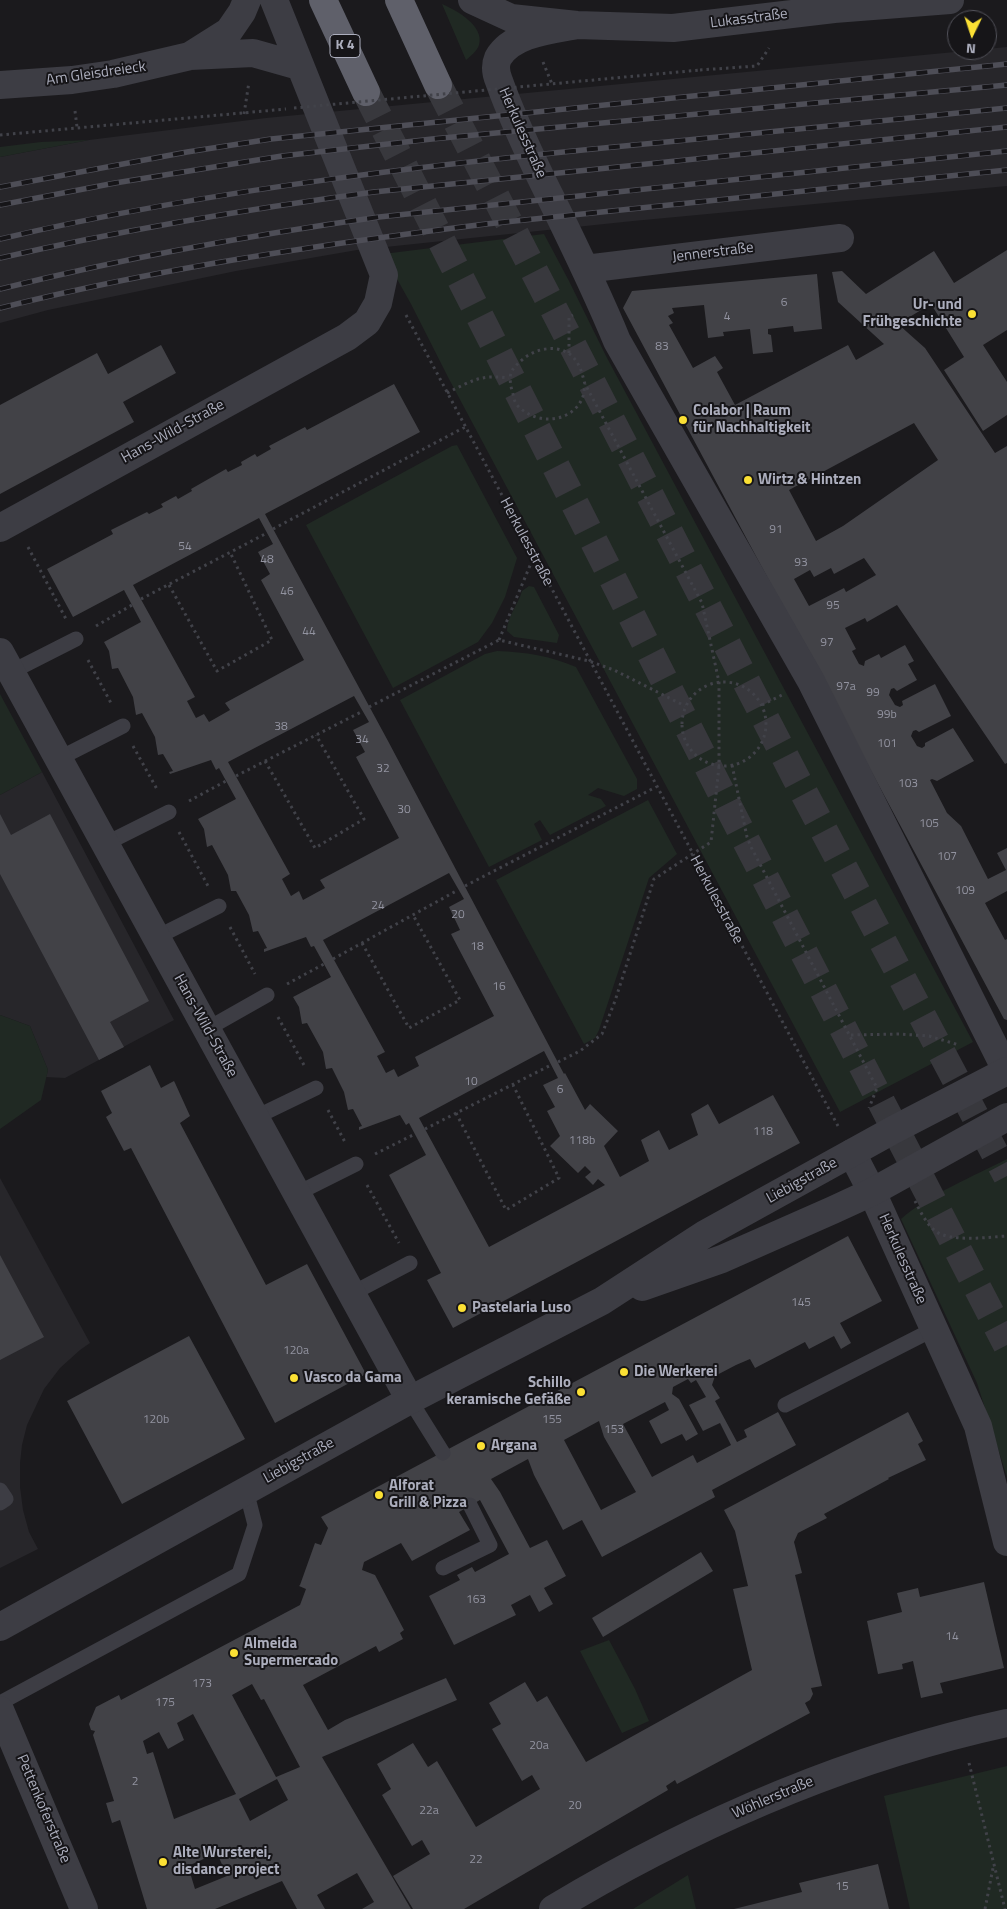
<!DOCTYPE html>
<html>
<head>
<meta charset="utf-8">
<style>
  body { margin:0 }
  #map { position:relative; width:1007px; height:1909px; overflow:hidden; background:#1b1a1d; font-family:"Titillium Web",sans-serif }
  canvas { display:block }
  .north { position:absolute; left:947px; top:10px; width:50px; height:50px; box-sizing:border-box; background:#161518; border:1px solid #52525a; border-radius:50%; rotate:184deg; font-size:14px; font-weight:700; line-height:20px; text-align:center; color:#acaebd }
  .north::after { content:''; display:block; margin:auto; width:18px; height:22px; background:#fbe034; clip-path:polygon(50% 0,100% 100%,50% 72%,0 100%) }
</style>
</head>
<body>
<div id="map">
<canvas width="1007" height="1909"></canvas>
<div class="north">N</div>
</div>
<script>
const g = document.querySelector('canvas').getContext('2d');
g.lineJoin = 'round';
function paint(path, color) {
  g.fillStyle = color;
  g.fill(path, 'evenodd');
}
function trace(path, color, width, dash) {
  g.strokeStyle = color;
  g.lineWidth = width;
  g.lineCap = dash ? 'butt' : 'round';
  g.setLineDash(dash || []);
  g.stroke(path);
}
function drawText(font, color, halo, rows, align = 'center') {
  g.font = font + ' "Titillium Web",sans-serif';
  g.lineWidth = 4;
  g.setLineDash([]);
  g.textBaseline = 'middle';
  g.strokeStyle = halo;
  g.fillStyle = color;
  for (const [text, x, y, turn = 0] of rows) {
    g.save();
    g.translate(x, y);
    g.rotate((+turn || 0) * Math.PI / 180);
    g.textAlign = isNaN(turn) ? turn : align;
    if (halo) g.strokeText(text, 0, 0);
    g.fillText(text, 0, 0);
    g.restore();
  }
}
paint(new Path2D(`
  M1007,47V186L633,221L357,250L236,271L48,310L0,323V157L89,140L266,118Z
  M42,772L174,1020L65,1078L46,1077L48,1070L30,1026L0,1015V795Z
  M0,1178L90,1343L80,1350L60,1368L44,1389L27,1425L22,1445L20,1463V1487L23,1510L29,1532L38,1549L0,1568Z`), '#27262a');
paint(new Path2D(`
  M442,4C456,10 485,26 479,45C477,51 471,56 466,60Z
  M89,140L0,157V147L41,142Z
  M544,234L569,281L606,356L973,1042L840,1112L449,379L411,304L383,254Z
  M457,445L517,558L505,597L492,623L478,642L393,688L306,525L452,446Z
  M529,586L534,587L559,635L557,643L514,637L507,631C507,617 518,605 522,591Z
  M497,651C526,652 550,656 576,667L637,779V789L624,796L598,788L588,795L601,799L606,806L550,835L540,820L534,824L542,840L489,867L400,700L485,654Z
  M0,694L42,772L0,795Z
  M648,800L677,854L649,878L599,1030L595,1038L584,1044L496,880Z
  M0,1015L30,1026L48,1070L41,1100L0,1129Z
  M1007,1159V1477L977,1383L901,1219C928,1195 974,1176 1007,1159Z
  M609,1640L635,1689L649,1721L622,1733L580,1651Z
  M1007,1766V1909H910L884,1796Z
  M688,1875L696,1909H633Z`), '#202923');
paint(new Path2D(`
  M1007,250V330L983,345L1007,382V415L983,431L944,370L964,357L931,304L898,324L925,348L995,453L1007,446V763L1005,764L897,605L867,622L865,618L845,628L856,649L852,651L859,664L864,666L865,661L879,654L881,658L905,645L914,661L908,664L917,680L897,691L894,688L891,689L889,695L895,705L900,707L903,705L902,701L935,684L951,716L919,732L916,730L913,731L911,736L917,746L922,748L925,746V743L953,728L974,761L937,781L932,779L930,780L947,813L961,826L988,879L1006,870L997,853L1007,848V891L985,903L1005,940L1007,939V1020L1004,1019L623,308L632,291L817,274L822,329L794,332L793,326L768,329V334L771,335L773,352L753,354L750,329L723,332L724,336L708,338L704,305L672,308L674,313L668,316L673,323L669,325L693,368L715,356L723,368L717,372L735,405L848,345L856,360L884,344L838,302L832,272L842,271L866,294L934,251L954,283ZM914,423L938,460L843,526L816,541L789,490ZM864,558L876,575L846,592L844,588L809,606L794,579L810,570L814,577L831,568L834,574Z
  M161,345L176,373L123,402L134,422L0,494V405L97,353L108,374Z
  M394,384L420,432L265,514L388,741L564,1074L565,1073L585,1110L590,1104L618,1131L604,1146L620,1177L649,1161L641,1140L659,1130L669,1150L698,1135L691,1114L708,1104L719,1124L773,1095L800,1143L453,1328L427,1280L441,1273L389,1175L426,1155L409,1123L406,1125L400,1115L359,1130V1127L362,1126L353,1109L348,1110L344,1092L332,1068L326,1069L323,1052L307,1023L302,1024L299,1007L293,997L331,977L324,964L314,946L311,947L306,937L264,952V949L267,948L258,931L253,932L249,915L236,891H231L228,875L212,845L207,847L204,829L198,819L236,799L219,768L216,770L211,760L170,774L169,772L173,771L163,754L158,755L155,737L142,713L136,715L133,697L118,668L112,669L109,651L104,642L141,622L124,590L73,617L47,569L113,534L111,530L147,512L149,514L163,507L161,504L176,496L178,499L192,491L191,489L226,469L228,472L242,465L241,462L255,454L257,457L271,449L269,446L305,427L307,430ZM259,518L273,544L258,552L270,574L261,580L304,660L225,703L230,710L209,722L204,714L196,718L187,701L195,697L133,585ZM354,696L369,722L353,730L365,752L356,757L399,838L320,880L325,888L303,900L299,891L291,896L282,879L290,874L228,762ZM449,873L464,899L449,907L460,930L451,934L494,1016L415,1057L419,1066L398,1077L394,1069L386,1073L377,1056L385,1052L323,940ZM544,1051L558,1078L543,1085L555,1107L547,1111L560,1136L550,1146L578,1173L585,1166L591,1172L585,1177L593,1185L598,1179L605,1185L489,1247L419,1118Z
  M0,814L11,835L50,814L149,1001L110,1022L124,1047L99,1060L0,874Z
  M150,1065L161,1088L174,1081L175,1083L190,1116L180,1123L266,1285L307,1264L366,1374L275,1423L131,1148L124,1151L106,1117L112,1113L101,1091Z
  M848,1236L882,1301L840,1323L851,1343L841,1349L834,1336L809,1349L805,1342L755,1368L750,1359L736,1365L715,1376L712,1385L720,1398L715,1401L737,1442L747,1437L744,1430L778,1412L796,1445L712,1490L715,1497L602,1557L582,1520L563,1530L534,1475L528,1459L491,1479L500,1492L530,1548L547,1540L566,1576L544,1588L553,1604L539,1612L530,1595L511,1605L516,1615L454,1645L429,1596L460,1580L457,1575L472,1567L475,1572L509,1554L480,1500L459,1512L470,1530L412,1561L401,1543L364,1562L362,1570L375,1575L404,1630L400,1633L403,1639L379,1652L376,1646L303,1685L328,1730L345,1720L446,1678L457,1700L322,1757L411,1909H362L374,1902L357,1873L317,1895L325,1909H297L282,1881L215,1909H147L120,1820L112,1823L106,1803L114,1801L93,1735L95,1731L91,1730L89,1724L96,1707L119,1695L121,1700L300,1605L306,1589L299,1586L300,1585L315,1543L321,1545L328,1528L321,1517ZM688,1379L691,1383L696,1380L706,1397L689,1405L703,1431L720,1423L731,1445L697,1463L693,1455L652,1477L623,1424L665,1402L669,1410L649,1421L661,1444L682,1434L686,1441L698,1434L679,1399L672,1394L673,1387ZM599,1421L604,1437L636,1492L601,1510L564,1440ZM252,1684L261,1700L264,1699L300,1767L276,1777L232,1695ZM193,1714L236,1794L174,1819L153,1752L147,1754L143,1741L159,1732L168,1749L184,1740L177,1723ZM277,1779L288,1800L250,1821L239,1799ZM217,1853L227,1876L195,1889L188,1866Z
  M0,1255L44,1337L0,1360Z
  M189,1336L245,1439L122,1504L67,1401Z
  M908,1412L923,1441L918,1444L926,1460L888,1478L889,1479L824,1514L827,1518L798,1533L794,1542L802,1573L795,1575L822,1686L811,1688L813,1694L810,1700L805,1703L810,1713L677,1784L675,1780L666,1786L668,1790L464,1909H413L393,1876L430,1854L422,1840L412,1846L382,1795L391,1789L377,1764L413,1743L428,1767L437,1761L476,1827L540,1789L532,1775L522,1781L492,1729L501,1724L489,1703L525,1682L537,1702L547,1696L586,1762L752,1670L733,1589L748,1586L735,1531L724,1510Z
  M701,1552L713,1571L603,1637L592,1618Z
  M984,1582L1004,1668L940,1683L943,1693L921,1698L913,1661L902,1664L903,1669L878,1674L867,1621L902,1612L897,1593L918,1588L920,1597Z
  M878,1864L889,1909H734L802,1892L799,1883Z`), '#424247');
trace(new Path2D(`
  M438,85L796,778L1007,1176
  M366,92L728,806L1007,1345`), '#38383d', 28, [28, 14]);
trace(new Path2D(`
  M543,62L552,84
  M700,70L757,66L769,48
  M75,111L77,127
  M244,114L249,82
  M0,135L286,109
  M406,315L838,1126
  M569,353V317L573,315
  M447,393C471,381 481,374 509,378
  M273,529L465,427
  M28,547L66,619
  M169,585L217,671L272,640L230,552
  M141,599L267,533
  M96,626L132,605
  M499,640L534,556
  M88,660L112,705
  M682 724a42 42 0 1 1 84 0a42 42 0 1 1-84 0Z
  M762,705L784,694
  M369,707L499,640L589,661L614,670L685,706
  M133,746L158,791
  M265,761L315,848L364,819L316,735
  M732,765L747,837L751,847L877,1088L869,1108
  M236,776L363,711
  M189,801L226,781
  M179,832L208,886
  M465,886L656,787
  M230,927L255,974
  M362,943L409,1028L460,1000L413,915
  M333,959L458,890
  M287,984L324,964
  M278,1017L305,1067
  M851,1035L899,1034L929,1036L959,1045
  M558,1062L580,1051L602,1034L615,1001L654,879L711,842L719,766V682L702,603L585,384C583,378 582,371 579,366C569,343 540,345 523,359C510,370 508,374 512,391C514,396 514,402 517,405C535,425 570,424 582,399C584,395 584,389 585,384
  M328,1110L346,1144
  M456,1113L506,1210L559,1178L513,1085
  M425,1129L551,1065
  M375,1154L415,1134
  M367,1185L399,1243
  M915,1201C920,1211 926,1223 934,1230C949,1243 988,1237 1007,1236
  M969,1763L1005,1909
  M985,1909L993,1868`), '#414249', 3, [2.5, 4]);
trace(new Path2D(`
  M11,672L76,639
  M58,759L123,726
  M105,844L169,812
  M157,937L219,906
  M207,1029L267,995
  M256,1117L316,1088
  M298,1193L356,1164
  M353,1293L410,1263
  M410,1400L443,1453
  M785,1405L934,1329
  M0,1490L6,1499L0,1503
  M443,1568L490,1545L470,1505
  M0,1703L239,1574L255,1525L246,1490`), '#3d3d44', 15);
trace(new Path2D(`
  M472,0L511,18L577,25L673,28L834,9L950,0
  M577,25C552,30 512,33 498,58C495,65 496,74 499,81C511,115 527,149 543,182C569,235 595,287 617,341L811,681L1007,1072
  M191,55L229,31L242,12L247,0
  M0,85L72,80L113,74L190,56L253,53L299,66
  M585,269L840,238
  M0,528L347,337L367,322L378,303L384,275L274,0
  M0,652L410,1400
  M852,1153L872,1192L978,1426L1007,1542
  M0,1710L84,1909
  M553,1909C695,1824 846,1758 1007,1723`), '#3d3d44', 28);
trace(new Path2D(`
  M642,1287L722,1259L833,1210L872,1192L1007,1117
  M0,1627L410,1400L602,1301L705,1234L895,1129L1007,1071`), '#3d3d44', 28);
trace(new Path2D(`
  M323,0L366,92
  M399,0L438,85`), '#5f606a', 28);
const rail = new Path2D(`
  M0,187L187,152L271,139L1007,64
  M0,205L115,183L282,156L432,139L1007,85
  M0,239C222,187 450,162 677,141C787,131 897,119 1007,108
  M0,258C123,230 248,209 374,192L1007,127
  M0,289C125,258 251,235 379,217L1007,151
  M0,308C160,268 323,244 486,224L1007,170`);
trace(rail, '#4e4e57', 5.5);
trace(rail, '#161518', 4, [11]);
trace(new Path2D(`
  M294,108L700,70`), '#414249', 3, [2.5, 4]);
for (const [x, y, r, color] of [
  [972,314,5,"#fbe034"],
  [683,420,5,"#fbe034"],
  [748,480,5,"#fbe034"],
  [462,1308,5,"#fbe034"],
  [624,1372,5,"#fbe034"],
  [294,1378,5,"#fbe034"],
  [581,1392,5,"#fbe034"],
  [481,1446,5,"#fbe034"],
  [379,1495,5,"#fbe034"],
  [234,1653,5,"#fbe034"],
  [163,1862,5,"#fbe034"]
]) {
  const dot = new Path2D();
  dot.arc(x, y, r, 0, 2 * Math.PI);
  g.fillStyle = color;
  g.fill(dot);
  trace(dot, '#161518', 2);
}
drawText('12px', '#9293a0', null, [
  ["6",784,303],
  ["4",727,317],
  ["83",662,347],
  ["91",776,530],
  ["54",185,547],
  ["48",267,560],
  ["93",801,563],
  ["46",287,592],
  ["95",833,606],
  ["44",309,632],
  ["97",827,643],
  ["97a",846,687],
  ["99",873,693],
  ["99b",887,715],
  ["38",281,727],
  ["34",362,740],
  ["101",887,744],
  ["32",383,769],
  ["103",908,784],
  ["30",404,810],
  ["105",929,824],
  ["107",947,857],
  ["109",965,891],
  ["24",378,906],
  ["20",458,915],
  ["18",477,947],
  ["16",499,987],
  ["10",471,1082],
  ["6",560,1090],
  ["118",763,1132],
  ["118b",582,1141],
  ["145",801,1303],
  ["120a",296,1351],
  ["120b",156,1420],
  ["155",552,1420],
  ["153",614,1430],
  ["163",476,1600],
  ["14",952,1637],
  ["173",202,1684],
  ["175",165,1703],
  ["20a",539,1746],
  ["2",135,1782],
  ["20",575,1806],
  ["22a",429,1811],
  ["22",476,1860],
  ["15",842,1887]
]);
for (const [x, y, w] of [
  [345,46,30]
]) {
  const box = new Path2D();
  box.roundRect(x - w / 2, y - 11.5, w, 23, 4);
  g.fillStyle = '#161518';
  g.fill(box);
  trace(box, '#acaebd', 1);
}
drawText('bold 14px', '#acaebd', null, [
  ["K 4",345,46]
]);
drawText('15px', '#acaebd', '#161518', [
  ["Lukasstraße",749,19,-7],
  ["Am Gleisdreieck",96,74,-8],
  ["Herkulesstraße",522,133,66],
  ["Jennerstraße",713,253,-7],
  ["Hans-Wild-Straße",173,432,-29],
  ["Herkulesstraße",526,542,62],
  ["Herkulesstraße",716,900,62],
  ["Hans-Wild-Straße",205,1026,61],
  ["Liebigstraße",802,1181,-29],
  ["Herkulesstraße",902,1259,66],
  ["Liebigstraße",299,1461,-29],
  ["Wöhlerstraße",773,1798,-23],
  ["Pettenkoferstraße",43,1809,67]
]);
drawText('bold 15px', '#acaebd', '#161518', [
  ["Ur- und",962,305,"right"],
  ["Frühgeschichte",962,322,"right"],
  ["Colabor | Raum",693,411],
  ["für Nachhaltigkeit",693,428],
  ["Wirtz & Hintzen",758,480],
  ["Pastelaria Luso",472,1308],
  ["Die Werkerei",634,1372],
  ["Vasco da Gama",304,1378],
  ["Schillo",571,1383,"right"],
  ["keramische Gefäße",571,1400,"right"],
  ["Argana",491,1446],
  ["Alforat",389,1486],
  ["Grill & Pizza",389,1503],
  ["Almeida",244,1644],
  ["Supermercado",244,1661],
  ["Alte Wursterei,",173,1853],
  ["disdance project",173,1870]
], 'left');
</script>
</body>
</html>
